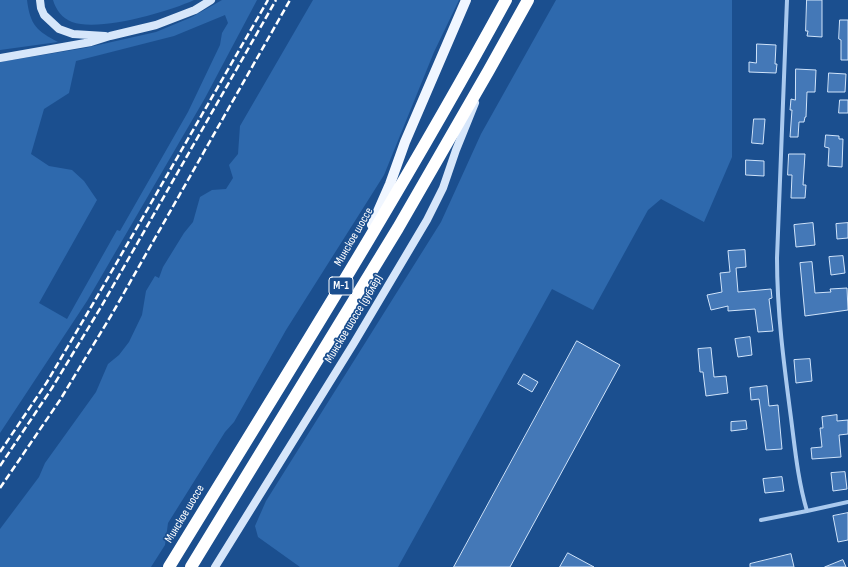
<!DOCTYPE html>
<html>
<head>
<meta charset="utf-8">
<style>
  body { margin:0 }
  canvas { display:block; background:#1b4f8f }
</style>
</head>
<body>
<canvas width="848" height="567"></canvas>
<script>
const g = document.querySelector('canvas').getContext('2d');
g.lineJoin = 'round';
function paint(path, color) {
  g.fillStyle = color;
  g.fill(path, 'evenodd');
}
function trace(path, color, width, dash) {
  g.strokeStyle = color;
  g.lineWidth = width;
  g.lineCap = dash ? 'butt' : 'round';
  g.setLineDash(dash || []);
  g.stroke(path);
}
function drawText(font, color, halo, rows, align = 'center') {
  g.font = font + ' "Sofia Sans Condensed",sans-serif';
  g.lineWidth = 3.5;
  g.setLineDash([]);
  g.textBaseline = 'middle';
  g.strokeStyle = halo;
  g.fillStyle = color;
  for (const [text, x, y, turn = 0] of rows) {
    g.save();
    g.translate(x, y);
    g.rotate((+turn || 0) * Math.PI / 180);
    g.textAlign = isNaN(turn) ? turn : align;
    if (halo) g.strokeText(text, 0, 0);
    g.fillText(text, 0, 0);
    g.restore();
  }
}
paint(new Path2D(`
  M0,0H27C30,25 37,31 58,42L0,50Z
  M53,0H194C168,12 99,32 72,22C62,18 56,10 53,0Z
  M222,0H257L205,98L87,301L0,433V62L85,48L156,32L192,17ZM225,15L228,23L222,33L220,45L188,112L120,231L117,230L67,319L39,303L97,200L84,181L72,170L49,166L31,154L44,109L69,93L76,61L174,36Z
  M313,0H459L434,52L384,175L286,330L234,422L225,432L168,523L165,545L151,567H0V529L39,477L45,463L96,392L108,364L119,355L129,342L142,315L146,291L155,276L159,278L163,267L184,233L193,222L200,197L212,190L226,189L233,178L229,165L238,154L240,126Z
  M556,0H732V157L704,222L661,199L648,210L593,310L552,289L398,567H300L258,537L255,526L266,501L441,222L481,134Z`), '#2e69ad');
const building = new Path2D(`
  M807,0H822V37L807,36L808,31H806Z
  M840,20H848V60H841V40L839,39Z
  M757,44L776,45L775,64H777L776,73L749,72V62L756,63Z
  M796,69L816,70L815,92H807L806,117H805L804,122H799L798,137H790L792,110H790L791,99L795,100Z
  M829,73L846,74L845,92H828Z
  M840,100H848V113H839Z
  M754,119H765L763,144L752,143Z
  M826,135L839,136V139H843L842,167L828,166L829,148L825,147Z
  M789,154H805L803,185H806L805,198H791L792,175H788Z
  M746,160L764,161V176L746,175Z
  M813,223L815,245L796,247L794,225Z
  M848,223V238L837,239L836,224Z
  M745,250L746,267L736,268L738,292L771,289L772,298L769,299L773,331L758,332L755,309L728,311V306L711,310L707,295L722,292L720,273L730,272L728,251Z
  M843,256L845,273L831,275L829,257Z
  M812,262L815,293L831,292L830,289L847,288L848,310L805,316L800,263Z
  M750,337L752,355L738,357L735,339Z
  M577,341L620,365L510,567H454Z
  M711,348L714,377L726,376L728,393L706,396L703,372H700L698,349Z
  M810,359L812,381L796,383L794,360Z
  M524,374L538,382L532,392L518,384Z
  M767,386L769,406L778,405L782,449L766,450L759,399L751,400L750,388Z
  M837,415V421L848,420V434L839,435L841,457L812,459L811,448L822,447L820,428H823L822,417Z
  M746,421L747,429L731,431V422Z
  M845,472L847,489L833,491L831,473Z
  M782,477L784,491L765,493L763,479Z
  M848,513V540L838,542L833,516Z
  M568,553L594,567H560Z
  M791,554L794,567H750V564Z
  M843,560L846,567H825Z`);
paint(building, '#4478b7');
trace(building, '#cfe3fa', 1);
trace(new Path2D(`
  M787,0L777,258C777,312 784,365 791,418C795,449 798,481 807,511L848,502
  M761,520L807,511`), '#a9c9ee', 4);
trace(new Path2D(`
  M40,0L41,8L44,15L59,29L73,34L105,36
  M0,58L91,42L110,36L156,25L195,10L211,0
  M215,567L354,343L427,220L443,188L456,150L475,103`), '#d6e6fa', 8);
trace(new Path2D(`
  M372,225L390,184L405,142L466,0`), '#f0f6ff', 10);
trace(new Path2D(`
  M169,567C284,379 401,193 506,0
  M191,567L398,228L489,70L528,0`), '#fff', 12);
trace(new Path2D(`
  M0,452L47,382L94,302L268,0
  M0,466L52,388L101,307L276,0
  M0,488L60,400L112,314L290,0`), '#fff', 2.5, [7, 3]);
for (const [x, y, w] of [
  [341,286,24]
]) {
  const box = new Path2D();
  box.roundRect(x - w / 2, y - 9, w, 18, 3);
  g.fillStyle = '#1b4f8f';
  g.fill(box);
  trace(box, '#fff', 1);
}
drawText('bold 11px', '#fff', null, [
  ["М-1",341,286]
]);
drawText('12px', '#fff', '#1b4f8f', [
  ["Минское шоссе",354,237,-60],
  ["Минское шоссе (дублёр)",354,319,-59],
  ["Минское шоссе",185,514,-59]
]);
</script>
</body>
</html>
